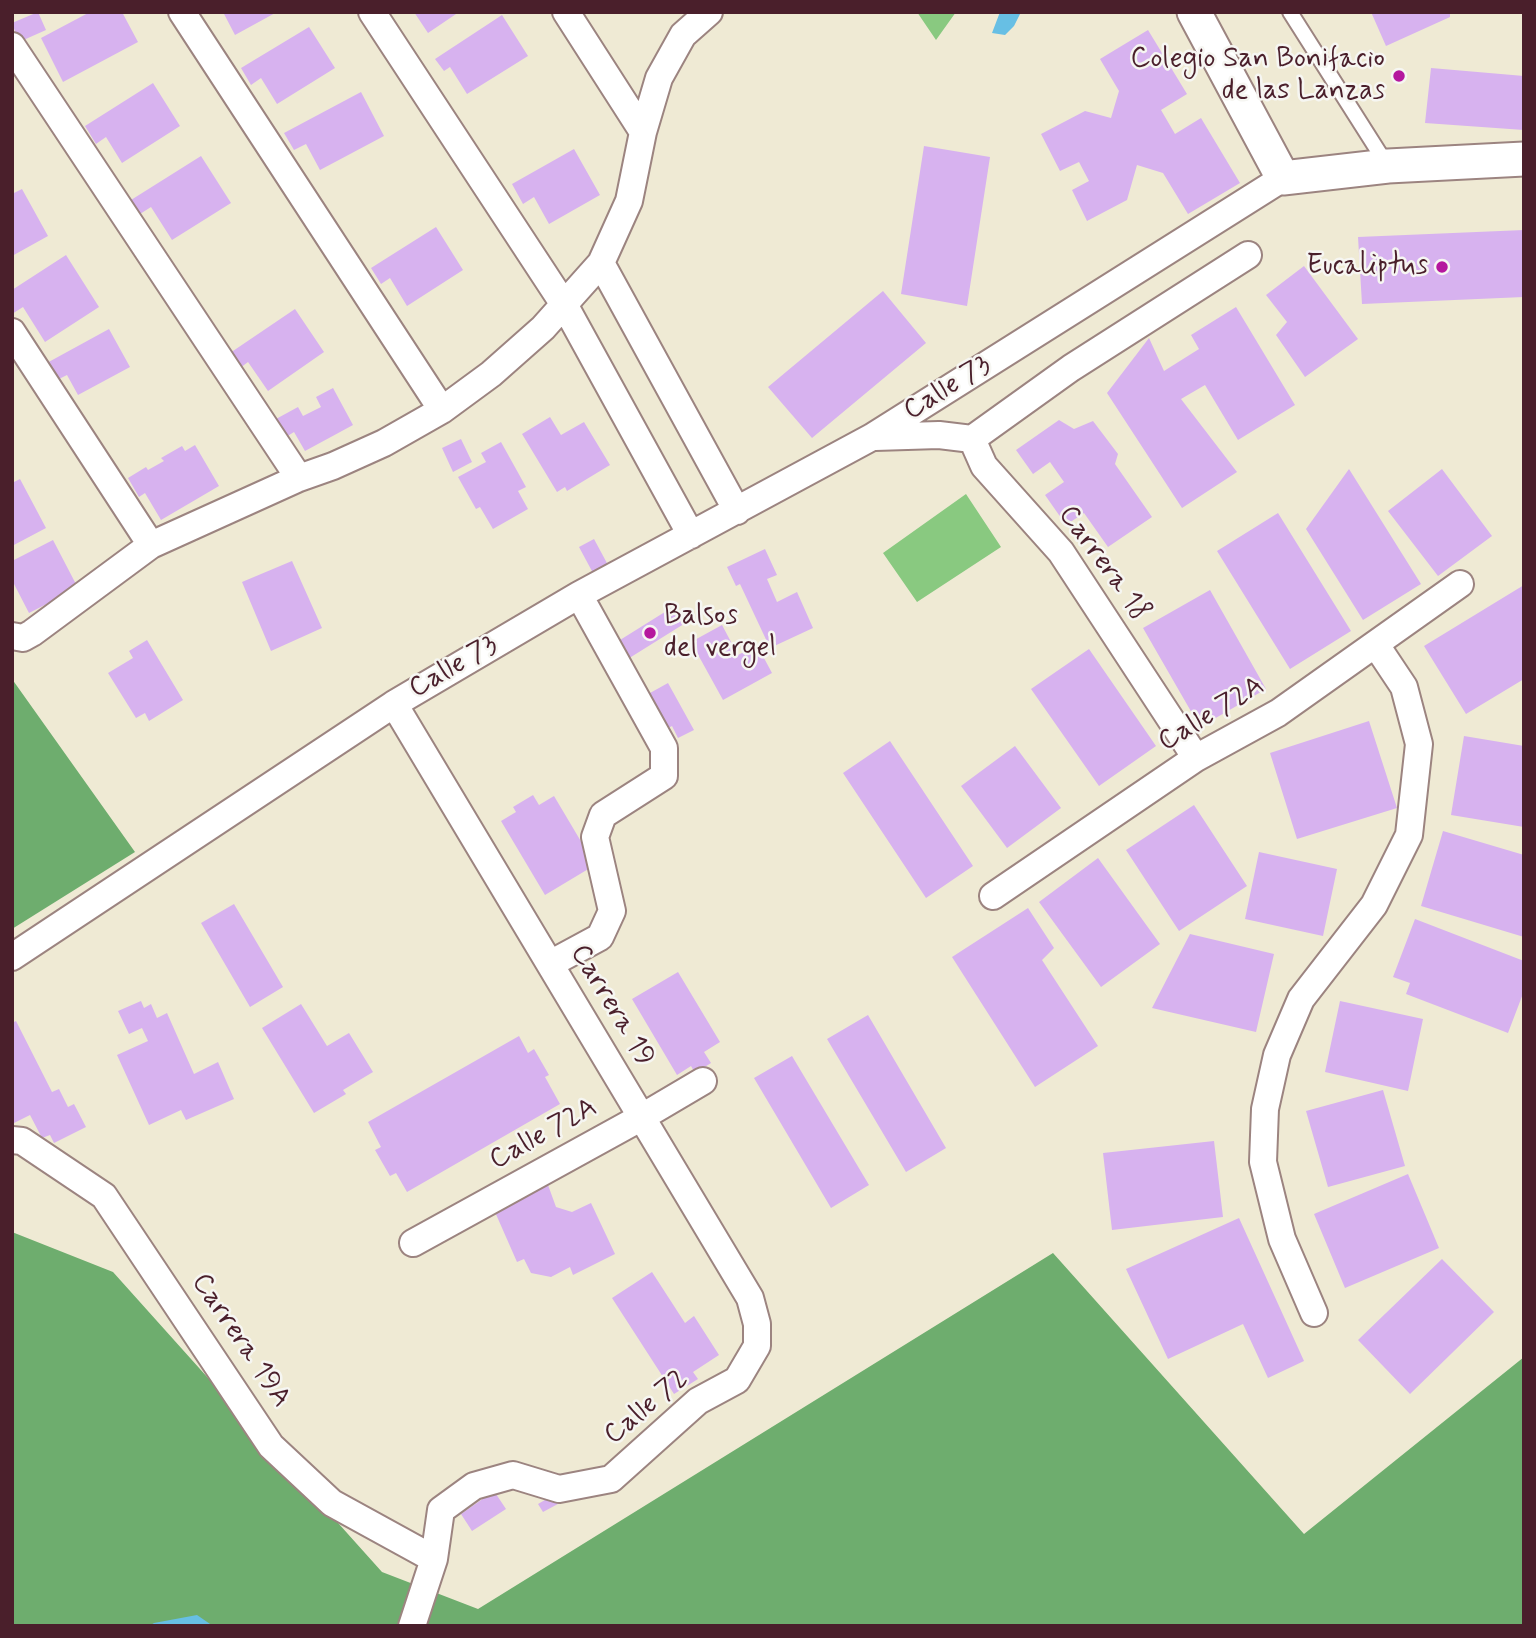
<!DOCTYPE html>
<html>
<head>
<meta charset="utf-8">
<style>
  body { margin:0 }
  #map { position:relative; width:1536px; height:1638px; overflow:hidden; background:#efead4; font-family:Mynerve,sans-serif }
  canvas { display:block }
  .frame { position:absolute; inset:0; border:14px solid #4a1f2b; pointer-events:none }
</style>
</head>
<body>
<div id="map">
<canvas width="1536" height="1638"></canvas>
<div class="frame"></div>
</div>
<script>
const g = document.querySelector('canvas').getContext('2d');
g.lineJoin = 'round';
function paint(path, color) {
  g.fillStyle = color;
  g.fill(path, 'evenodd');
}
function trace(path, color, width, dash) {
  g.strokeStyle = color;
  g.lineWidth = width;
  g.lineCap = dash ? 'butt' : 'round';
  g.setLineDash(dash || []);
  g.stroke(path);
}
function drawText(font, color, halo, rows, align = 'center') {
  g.font = font + ' Mynerve,sans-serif';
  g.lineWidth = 5;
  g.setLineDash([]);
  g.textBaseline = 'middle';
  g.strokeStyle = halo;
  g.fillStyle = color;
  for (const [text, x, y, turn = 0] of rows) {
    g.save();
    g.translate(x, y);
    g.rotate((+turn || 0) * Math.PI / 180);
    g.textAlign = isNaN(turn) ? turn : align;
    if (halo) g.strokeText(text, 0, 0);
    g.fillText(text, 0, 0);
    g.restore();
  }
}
paint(new Path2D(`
  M917,12H956L936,40Z
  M966,494L1001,547L917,602L883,553Z`), '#89c980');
paint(new Path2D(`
  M12,679L135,852L12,929Z
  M12,1232L113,1272L382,1572L478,1609L1053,1253L1304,1534L1524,1357V1626H12Z`), '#6ead6e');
paint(new Path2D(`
  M1000,12H1021L1014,26L1005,35L992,33Z
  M197,1615L213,1626H149L154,1623Z`), '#67bfe4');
paint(new Path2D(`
  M38,12L46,30L19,42L12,23Z
  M90,12H122L138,42L63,82L41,38Z
  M223,12H277L235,35Z
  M414,12H459L428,33Z
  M1371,12H1450V17L1386,46Z
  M502,15L528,56L467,94L450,67L444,71L435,59Z
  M309,27L335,68L277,104L261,78L251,85L241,68Z
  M1148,30L1187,94L1161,110L1175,134L1201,118L1240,183L1188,214L1163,173L1137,165L1127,200L1087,221L1072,190L1089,181L1079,162L1060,171L1041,134L1085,111L1111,118L1119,91L1100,59Z
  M1431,68L1524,76V130L1425,123Z
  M153,83L180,126L122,163L106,137L96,144L85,126Z
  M361,92L384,136L320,170L306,144L294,150L284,133Z
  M924,146L990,157L967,306L901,294Z
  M574,149L600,195L549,224L534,197L523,204L512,184Z
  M201,156L231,203L172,240L151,207L140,214L131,200Z
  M22,189L48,236L12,256V194Z
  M436,227L463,270L407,306L390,278L381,284L371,268Z
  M1524,230V297L1362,304L1358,237Z
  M66,255L99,307L45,342L23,307L12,314V290Z
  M1304,266L1358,339L1305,377L1276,335L1287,322L1266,295Z
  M883,291L926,343L812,438L768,387Z
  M1236,307L1295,405L1238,440L1205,385L1181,399L1237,472L1182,508L1107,393L1149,338L1164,371L1199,349L1191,335Z
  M295,309L324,352L268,391L248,362L240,368L230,353Z
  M109,329L130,367L78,395L67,375L55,381L45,364Z
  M333,388L353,425L305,451L294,432L286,437L276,419L298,407L303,416L321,407L316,397Z
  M550,417L561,435L584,422L610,465L567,491L565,487L557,492L522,434Z
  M1059,420L1074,429L1093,421L1118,454L1115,464L1152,517L1108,547L1084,513L1066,525L1045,495L1064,482L1050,462L1033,474L1016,450Z
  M461,439L472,462L453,472L442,448Z
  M501,442L526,487L518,491L528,509L493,529L480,507L476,509L458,477L486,462L481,453Z
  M195,445L219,486L161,520L145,493L139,497L128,478L146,467L148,470L164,461L161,458L182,446L185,451Z
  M1349,469L1421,584L1363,620L1306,529Z
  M1442,469L1492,536L1438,576L1388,511Z
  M20,479L46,528L12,546V483Z
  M1278,513L1351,631L1290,669L1217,551Z
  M594,539L608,565L593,573L579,547Z
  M53,540L78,588L29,613L14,584L12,585V561Z
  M765,549L777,575L767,579L777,602L797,592L813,628L770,648L740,584L736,586L727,567Z
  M292,561L322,628L271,651L242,582Z
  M1524,585V679L1466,714L1424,646Z
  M1210,590L1266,689L1200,727L1143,628Z
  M676,605L687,622L623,662L612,645Z
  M722,625L738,655L757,645L772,673L723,700L691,642Z
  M147,640L183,700L149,721L145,713L136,718L108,673L133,658L129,651Z
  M1089,649L1156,746L1099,786L1031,689Z
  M668,683L694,730L678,738L672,726L659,733L641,698Z
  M1369,721L1397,808L1297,839L1270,753Z
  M1464,736L1524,746V827L1451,815Z
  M890,741L973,866L926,898L843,773Z
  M1015,746L1061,808L1007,848L961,786Z
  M533,795L539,805L554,796L595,865L545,895L501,821L516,812L513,807Z
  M1194,805L1247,886L1179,931L1126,850Z
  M1443,831L1524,855V937L1421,906Z
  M1259,852L1337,869L1323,936L1245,919Z
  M1098,858L1160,944L1101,987L1039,902Z
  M234,904L283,987L250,1007L201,923Z
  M1028,908L1054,948L1042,960L1098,1046L1035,1087L952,957Z
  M1415,919L1524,961V991L1508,1033L1406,994L1410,983L1393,977Z
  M1190,934L1274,954L1256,1032L1152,1008Z
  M678,972L720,1042L704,1052L711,1063L695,1073L691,1066L677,1075L632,999Z
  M141,1001L144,1008L151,1004L157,1018L167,1013L194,1074L218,1062L234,1099L186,1120L181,1110L149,1125L117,1055L148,1041L142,1028L129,1034L118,1011Z
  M1340,1001L1423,1019L1408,1091L1325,1072Z
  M301,1004L327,1046L349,1033L373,1072L343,1090L346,1094L314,1113L262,1028Z
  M868,1015L946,1148L906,1172L827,1039Z
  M16,1021L52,1092L59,1089L68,1107L74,1104L86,1127L54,1143L50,1135L42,1138L30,1115L12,1124V1023Z
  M519,1036L528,1053L534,1049L549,1075L545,1077L560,1104L407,1192L396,1173L390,1176L375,1150L381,1147L368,1122Z
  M792,1056L869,1185L831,1208L754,1078Z
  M1383,1090L1405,1166L1328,1187L1306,1111Z
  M1214,1141L1223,1217L1112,1230L1103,1153Z
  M1408,1174L1439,1248L1345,1288L1314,1214Z
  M532,1183L535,1191L548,1185L556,1207L572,1212L591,1203L615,1254L573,1275L570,1267L551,1277L531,1273L524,1259L517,1262L495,1212L513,1203L508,1194Z
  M1239,1218L1304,1361L1268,1378L1243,1324L1168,1359L1126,1269Z
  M1442,1259L1494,1312L1410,1394L1358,1340Z
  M652,1272L685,1323L694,1316L719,1355L693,1372L698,1379L674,1394L612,1298Z
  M564,1489L569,1498L543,1512L538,1504Z
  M494,1491L506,1509L472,1531L461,1514Z`), '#d7b2ef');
const service = new Path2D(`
  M1290,12L1387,165`);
const minor = new Path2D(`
  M182,12L442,410
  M372,12L565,306L691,535
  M566,12L643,132
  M12,46L299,478
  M601,263L737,511
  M12,332L151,545
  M875,437L939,435L972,439L984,466L1061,552L1196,758
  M972,439L1071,368L1248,255
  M12,636L23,638L32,633L151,545L299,478L333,466L384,443L442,410L491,374L543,328L601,263L629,201L643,132L659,78L683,35L709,12
  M394,704L750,1298L757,1324V1346L737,1380L698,1401L611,1479L559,1489L513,1475L474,1486L441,1510L434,1559L412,1626
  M993,896L1196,758L1278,713L1460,584
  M12,957L394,704L579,595L872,437L1283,178
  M550,964L600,937L612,911L595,837L603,815L664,776V748L579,595
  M12,1140L22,1141L104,1196L271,1446L332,1503L434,1559
  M413,1243L642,1117L703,1081
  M1314,1313L1282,1239L1263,1162L1265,1109L1277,1055L1301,999L1374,905L1409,835L1419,744L1404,687L1376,645`);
const tertiary = new Path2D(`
  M1194,12L1283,178L1388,166L1524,159`);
trace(service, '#9c8480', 18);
trace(minor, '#9c8480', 30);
trace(tertiary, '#9c8480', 37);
trace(service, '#fff', 14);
trace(minor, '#fff', 26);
trace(tertiary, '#fff', 33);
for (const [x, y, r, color] of [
  [1399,76,7,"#b5179e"],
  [1442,267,7,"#b5179e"],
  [650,633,7,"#b5179e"]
]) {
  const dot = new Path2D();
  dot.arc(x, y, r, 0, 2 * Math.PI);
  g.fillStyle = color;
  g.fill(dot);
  trace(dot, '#f6f6f2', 2.5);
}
drawText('28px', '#4a1f2b', '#f6f6f2', [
  ["Colegio San Bonifacio",1385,60],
  ["de las Lanzas",1385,92],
  ["Eucaliptus",1428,267],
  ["Balsos",664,617,"left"],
  ["del vergel",664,649,"left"]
], 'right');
drawText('28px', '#4a1f2b', '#f6f6f2', [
  ["Calle 73",948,389,-32],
  ["Carrera 18",1103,564,54],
  ["Calle 73",454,668,-30],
  ["Calle 72A",1212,715,-31],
  ["Carrera 19",611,1006,59],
  ["Calle 72A",544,1135,-29],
  ["Carrera 19A",240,1341,56],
  ["Calle 72",647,1408,-40]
]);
</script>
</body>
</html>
